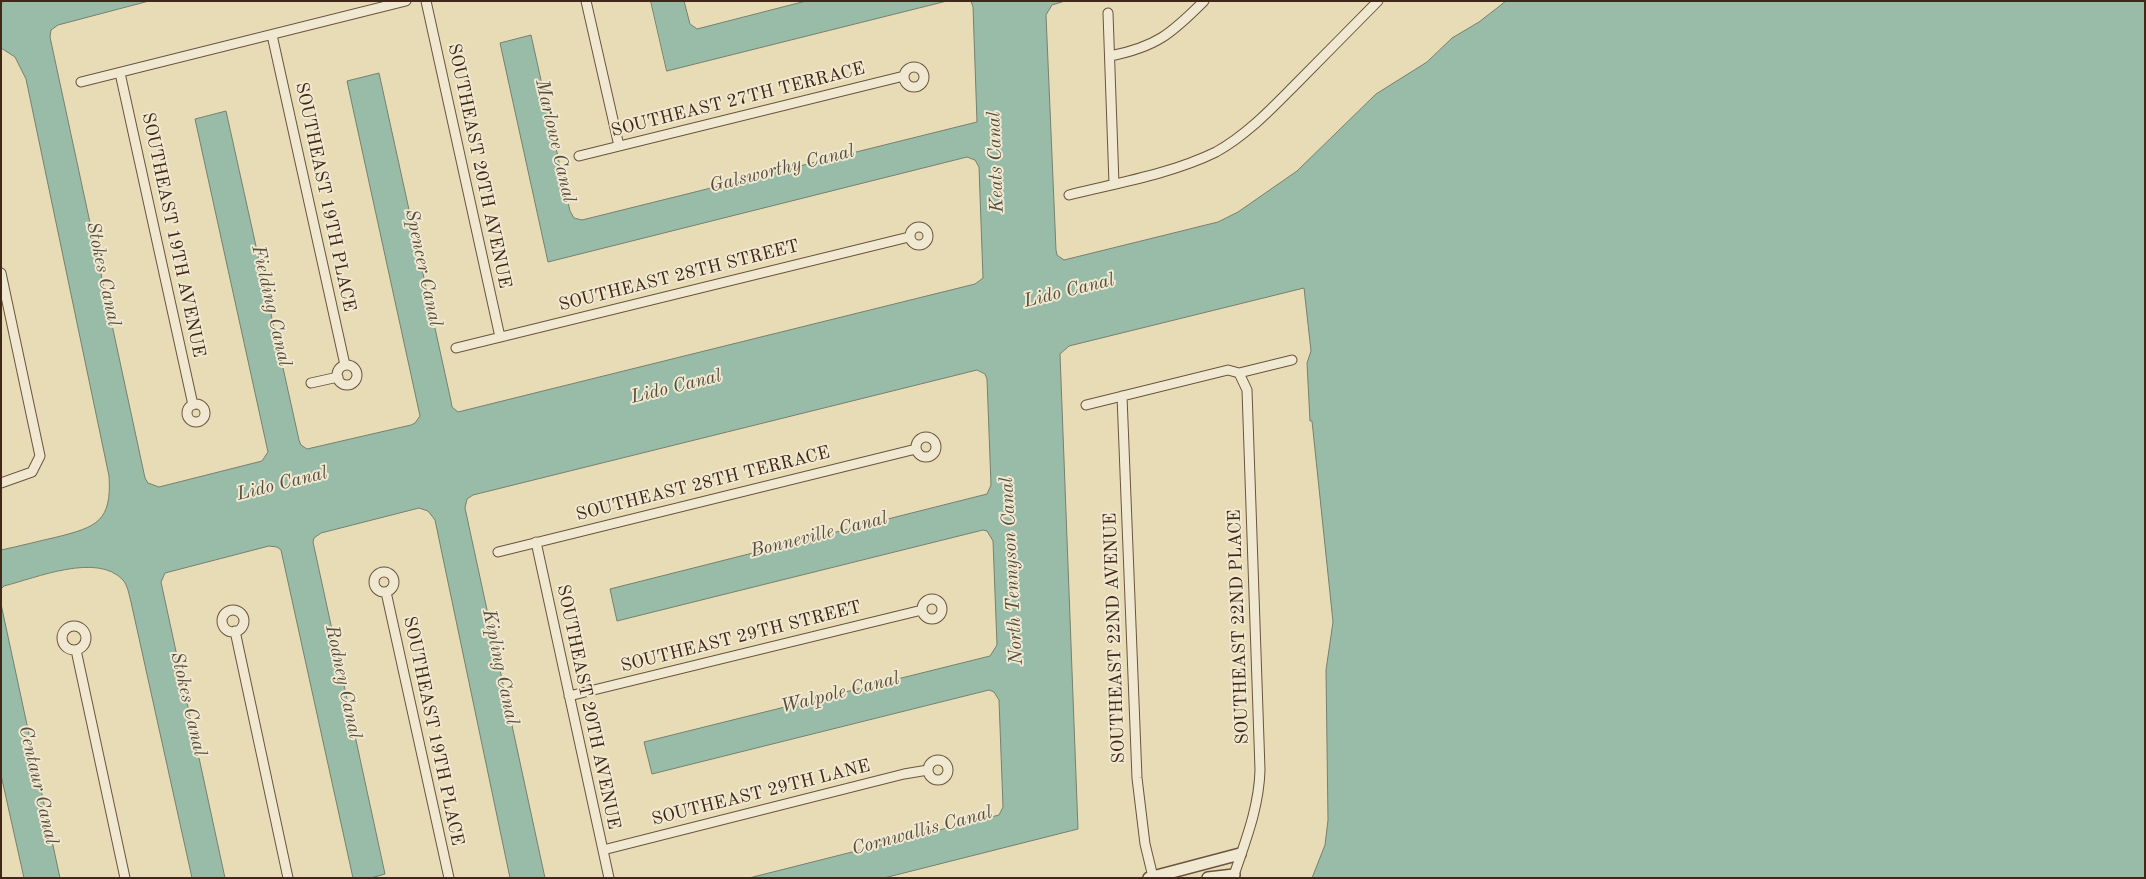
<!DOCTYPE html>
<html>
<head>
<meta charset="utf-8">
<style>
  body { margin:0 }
  #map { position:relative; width:2146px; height:879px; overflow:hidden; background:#e8dcb6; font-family:"Old Standard TT",serif }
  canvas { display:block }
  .frame { position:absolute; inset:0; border:2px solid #402717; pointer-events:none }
</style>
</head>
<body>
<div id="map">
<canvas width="2146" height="879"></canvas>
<div class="frame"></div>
</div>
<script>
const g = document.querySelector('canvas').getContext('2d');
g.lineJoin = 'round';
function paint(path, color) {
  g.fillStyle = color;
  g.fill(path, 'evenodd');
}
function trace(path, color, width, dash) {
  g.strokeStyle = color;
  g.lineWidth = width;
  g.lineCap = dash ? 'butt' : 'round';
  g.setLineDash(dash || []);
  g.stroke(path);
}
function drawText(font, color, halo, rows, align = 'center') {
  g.font = font + ' "Old Standard TT",serif';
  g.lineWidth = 4;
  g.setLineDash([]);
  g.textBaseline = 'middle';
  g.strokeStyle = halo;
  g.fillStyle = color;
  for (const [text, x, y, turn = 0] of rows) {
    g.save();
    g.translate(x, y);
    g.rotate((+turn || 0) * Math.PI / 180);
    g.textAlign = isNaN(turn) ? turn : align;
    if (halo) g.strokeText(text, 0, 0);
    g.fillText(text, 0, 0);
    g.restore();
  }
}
const water = new Path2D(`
  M5,1H149L58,25L51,30L50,37L145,478L148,483L159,487L262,461L268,452L195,119L226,111L299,440L301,445L307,449L411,425L415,423L420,416L347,81L379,73L451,401L452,407L458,412L975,284L983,278L979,167L975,160L967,157L548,262L500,43L531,35L570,211L574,218L582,220L977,122L973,7L971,1H1065L1052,5L1046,15L1056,250L1057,255L1064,260L1218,222L1238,212L1297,171L1376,94L1427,62L1452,38L1479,22L1506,1H2145V878H1312L1325,845L1328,820L1326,670L1333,622L1312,421H1310L1307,363L1311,351L1304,288L1069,346L1060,354L1078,829L884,878H749L999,815L1003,807L999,700L994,692L989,690L652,774L644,742L990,656L997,645L993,541L987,531L983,530L617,621L610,589L987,494L991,485L987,379L985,374L977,370L473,495L467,499L465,508L545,878H510L435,520L428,511L419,508L321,533L314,538L313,542L385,874L371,878H353L281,550L277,547L269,546L165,573L161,582L225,878H192L131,602C129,595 128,586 123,580C97,552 36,578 4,586L1,589V550C20,546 39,541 57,537C97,527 112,521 109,476L26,79L15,57L1,48V5Z
  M651,1H684L690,24L697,29L806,1H947L667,71Z
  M1,604L60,878H24L1,775Z`);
paint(water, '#98bca8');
trace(water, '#75806e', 1);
const minor = new Path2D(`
  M426,1L500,337
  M586,1L619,146
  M1108,13L1114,184
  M272,35L345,365
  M1110,56C1156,47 1171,34 1204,1
  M904 77a10 10 0 1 1 20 0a10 10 0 1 1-20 0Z
  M120,73L193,405
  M81,82L406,1
  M579,156L904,76
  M1069,195C1117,183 1171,174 1216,152C1247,135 1272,108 1297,83C1324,56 1351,28 1378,1
  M910 236a9 9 0 1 1 18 0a9 9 0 1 1-18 0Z
  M1,273L40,456L32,472L1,483
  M456,348L909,237
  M337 375a10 10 0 1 1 20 0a10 10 0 1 1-20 0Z
  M311,383L338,377
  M1122,396L1137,778L1145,844L1153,877
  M187 413a9 9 0 1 1 18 0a9 9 0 1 1-18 0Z
  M1086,405L1228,370L1239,373L1292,360
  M916 447a10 10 0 1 1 20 0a10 10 0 1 1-20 0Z
  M536,542L609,878
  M498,552L916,449
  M374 582a10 10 0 1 1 20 0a10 10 0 1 1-20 0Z
  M386,592L449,878
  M922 609a10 10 0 1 1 20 0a10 10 0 1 1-20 0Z
  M222 621a11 11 0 1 1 22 0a11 11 0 1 1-22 0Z
  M62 638a12 12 0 1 1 24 0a12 12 0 1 1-24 0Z
  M235,631L288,878
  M76,650L125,878
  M569,696L922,610
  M928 770a10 10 0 1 1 20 0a10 10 0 1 1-20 0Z
  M603,850L904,774L928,770
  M1233,878C1245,842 1259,808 1260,770L1247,390L1239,373`);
const tertiary = new Path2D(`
  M1149,878L1240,854
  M1208,878L1234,875`);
trace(minor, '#6a543f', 11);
trace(tertiary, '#6a543f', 14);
trace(minor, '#f0e8d0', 9);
trace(tertiary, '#f0e8d0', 11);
drawText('18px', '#402717', '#f0e8d0', [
  ["SOUTHEAST 27TH TERRACE",738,100,-14],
  ["SOUTHEAST 20TH AVENUE",479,166,78],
  ["SOUTHEAST 19TH PLACE",325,197,78],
  ["SOUTHEAST 19TH AVENUE",173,235,78],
  ["SOUTHEAST 28TH STREET",679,276,-14],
  ["SOUTHEAST 28TH TERRACE",703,484,-14],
  ["SOUTHEAST 22ND PLACE",1239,627,-92],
  ["SOUTHEAST 29TH STREET",741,637,-14],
  ["SOUTHEAST 22ND AVENUE",1115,638,-92],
  ["SOUTHEAST 20TH AVENUE",588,707,78],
  ["SOUTHEAST 19TH PLACE",433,731,78],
  ["SOUTHEAST 29TH LANE",761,793,-14]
]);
drawText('italic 19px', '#564c3b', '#f0e8d0', [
  ["Marlowe Canal",555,141,77],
  ["Keats Canal",996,162,-92],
  ["Galsworthy Canal",782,169,-14],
  ["Spencer Canal",423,268,78],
  ["Stokes Canal",103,274,78],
  ["Lido Canal",1069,291,-14],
  ["Fielding Canal",271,306,77],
  ["Lido Canal",676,387,-14],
  ["Lido Canal",282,484,-14],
  ["Bonneville Canal",819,535,-14],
  ["North Tennyson Canal",1012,571,-93],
  ["Kipling Canal",500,667,78],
  ["Rodney Canal",343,682,78],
  ["Walpole Canal",840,693,-14],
  ["Stokes Canal",188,704,77],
  ["Centaur Canal",38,785,77],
  ["Cornwallis Canal",922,831,-15]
]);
</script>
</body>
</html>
